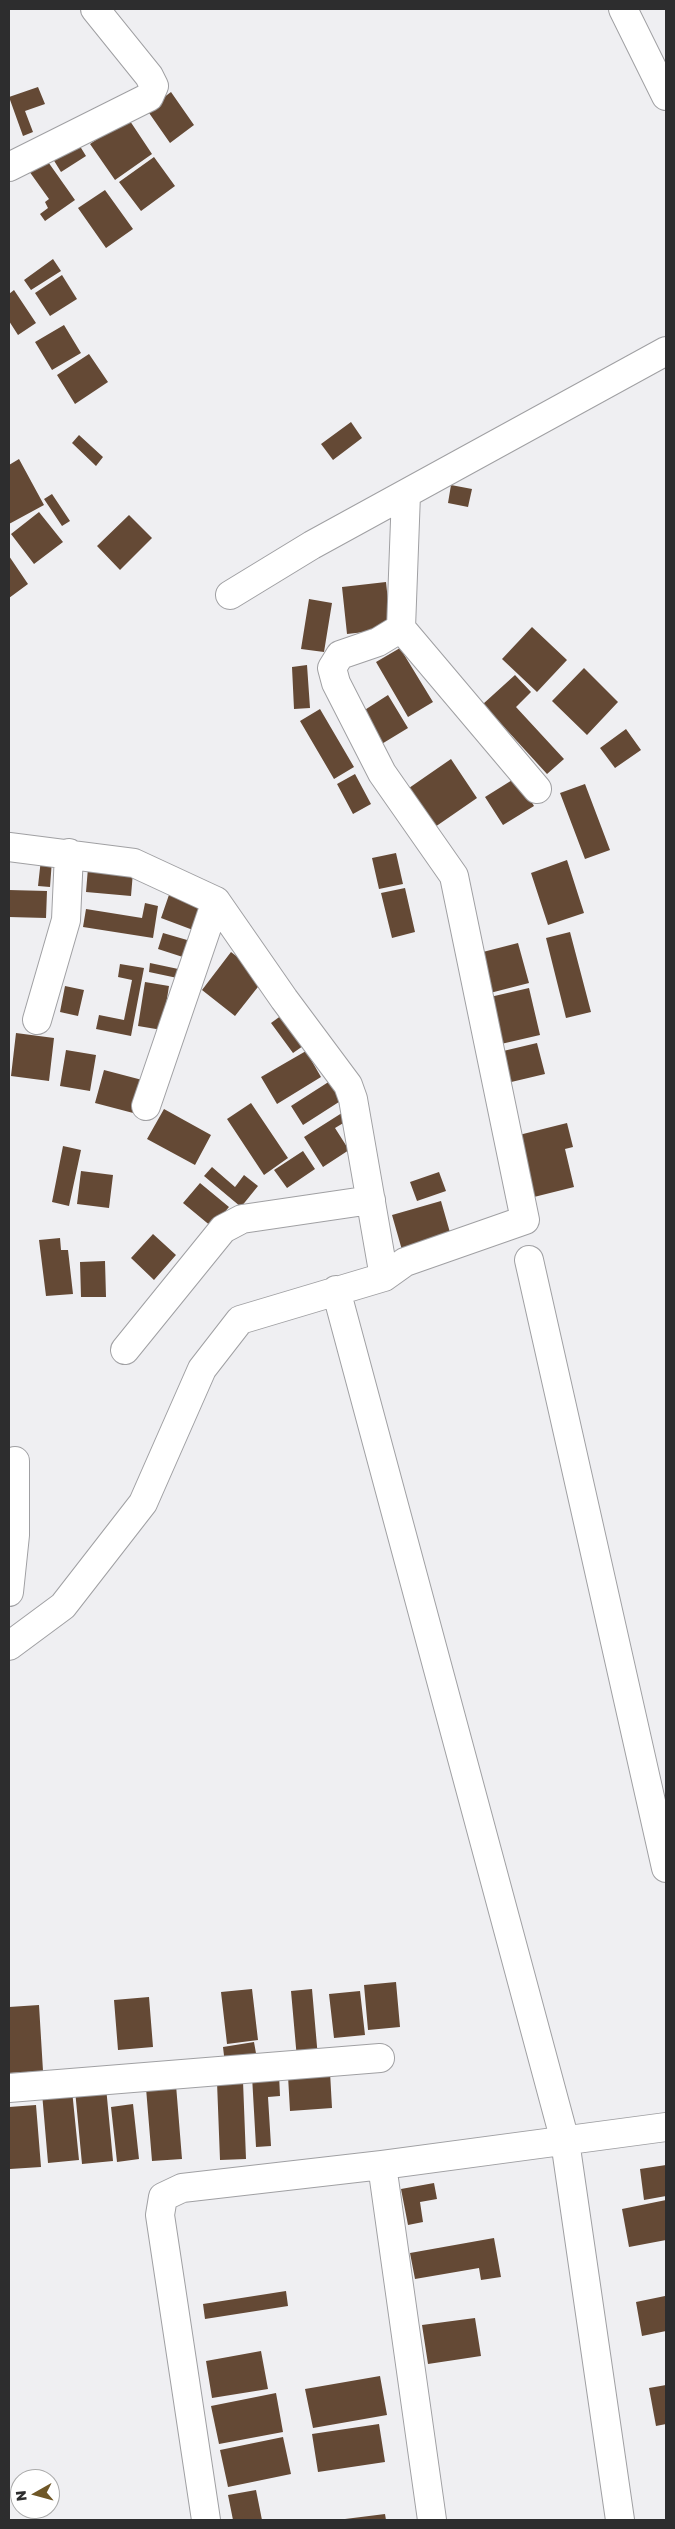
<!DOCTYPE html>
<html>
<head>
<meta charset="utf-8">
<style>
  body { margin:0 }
  #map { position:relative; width:675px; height:2529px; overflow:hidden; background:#efeff2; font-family:"Golos Text",sans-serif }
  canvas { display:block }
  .frame { position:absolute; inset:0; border:10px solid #2d2d2e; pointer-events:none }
  .north { position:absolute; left:10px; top:2469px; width:50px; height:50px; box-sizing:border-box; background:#fff; border:1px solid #ababab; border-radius:50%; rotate:263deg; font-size:14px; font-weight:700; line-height:20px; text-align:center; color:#2d2d2e }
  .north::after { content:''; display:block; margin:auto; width:18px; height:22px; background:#6f5727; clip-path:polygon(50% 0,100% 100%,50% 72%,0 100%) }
</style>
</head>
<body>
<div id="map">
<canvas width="675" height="2529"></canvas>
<div class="frame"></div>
<div class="north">N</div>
</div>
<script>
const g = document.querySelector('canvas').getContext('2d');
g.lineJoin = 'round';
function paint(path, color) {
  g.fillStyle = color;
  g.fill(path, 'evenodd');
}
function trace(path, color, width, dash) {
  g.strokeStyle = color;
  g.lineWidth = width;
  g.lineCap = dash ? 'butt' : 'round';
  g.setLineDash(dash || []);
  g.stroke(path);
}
paint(new Path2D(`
  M38,87L45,104L25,111L33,132L23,136L9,97Z
  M171,92L194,125L170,143L147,110Z
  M128,118L152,154L115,180L90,144Z
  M78,143L86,156L61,172L53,159Z
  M154,157L175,186L141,211L119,182Z
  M46,159L75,200L45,221L40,214L48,208L45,202L49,199L29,171Z
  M105,190L133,229L106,248L78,208Z
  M53,259L61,271L31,290L24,280Z
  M62,275L77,299L50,316L35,293Z
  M14,290L36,323L18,335L9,321V294Z
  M64,325L81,353L52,370L35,342Z
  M89,354L108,382L75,404L57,375Z
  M351,422L362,438L333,460L321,444Z
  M79,435L103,457L96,466L72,443Z
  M19,459L44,505L9,524V465Z
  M451,485L472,489L468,507L448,503Z
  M52,494L70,521L62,526L44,499Z
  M39,512L63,542L34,564L11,534Z
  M129,515L152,538L120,570L97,546Z
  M9,556L28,584L9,598Z
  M386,582L391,629L347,634L342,587Z
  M309,599L332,603L324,652L301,649Z
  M532,627L567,660L537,692L502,659Z
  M400,648L433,702L408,717L376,662Z
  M307,665L310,708L294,709L292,667Z
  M584,668L618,702L587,735L552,701Z
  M515,675L531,692L516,707L564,759L547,774L483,704Z
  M388,695L408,728L380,745L360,713Z
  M320,709L354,767L334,779L300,721Z
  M626,729L641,750L615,768L600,748Z
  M451,759L477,798L435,827L409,788Z
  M355,774L371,804L353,814L337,784Z
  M517,777L534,806L503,825L485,797Z
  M585,784L610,850L585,859L560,793Z
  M396,853L403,884L379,889L372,858Z
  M41,859L52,860L50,887L38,886Z
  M567,860L584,913L548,925L531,873Z
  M88,868L133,872L131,896L86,892Z
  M405,888L415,932L392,938L381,893Z
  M171,889L204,901L193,930L161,918Z
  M9,890L47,891L46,918L9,917Z
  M145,903L158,906L153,938L83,927L86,909L142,918Z
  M570,932L591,1012L566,1018L546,938Z
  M163,933L194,942L189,959L158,949Z
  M518,943L529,983L490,993L479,953Z
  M231,952L265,978L235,1016L202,990Z
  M150,963L183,970L182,979L149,972Z
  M120,964L144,968L131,1036L96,1029L99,1015L124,1020L132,980L118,977Z
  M145,982L169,986L162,1030L138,1026Z
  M65,986L84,990L78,1016L60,1012Z
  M529,988L540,1035L501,1044L490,997Z
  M282,1015L303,1046L293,1053L271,1023Z
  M16,1033L54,1038L49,1081L11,1076Z
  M537,1043L545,1074L507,1083L499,1052Z
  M66,1050L96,1055L90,1091L60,1086Z
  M306,1051L321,1077L277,1104L261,1077Z
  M104,1070L146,1081L137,1114L95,1103Z
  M330,1081L342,1100L303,1125L291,1106Z
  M251,1103L288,1158L264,1175L227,1119Z
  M164,1109L211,1135L195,1165L147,1139Z
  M345,1111L350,1119L335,1128L349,1150L323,1167L304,1137Z
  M567,1123L573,1147L565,1149L574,1187L530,1198L515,1136Z
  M63,1146L81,1150L69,1206L52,1202Z
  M303,1151L315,1169L287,1188L274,1170Z
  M212,1167L235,1187L244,1175L258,1186L241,1207L204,1176Z
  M81,1171L113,1175L109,1208L77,1204Z
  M439,1172L446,1191L417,1201L410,1182Z
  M200,1183L229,1207L212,1227L183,1203Z
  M441,1201L451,1236L402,1250L392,1215Z
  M153,1234L176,1255L154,1280L131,1258Z
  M60,1238L61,1250H68L73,1294L46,1296L39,1240Z
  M105,1261L106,1297H81L80,1262Z
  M396,1982L400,2027L368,2030L364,1985Z
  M252,1989L258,2040L227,2044L221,1992Z
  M312,1989L318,2058L297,2059L291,1991Z
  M360,1991L365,2035L334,2038L329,1994Z
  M149,1997L153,2047L118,2050L114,2000Z
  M39,2005L43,2071L9,2073V2007Z
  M254,2042L257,2059L225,2064L223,2047Z
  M330,2072L332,2108L290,2111L288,2076Z
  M279,2074L280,2096L268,2097L271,2146L256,2147L252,2076Z
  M243,2081L246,2159L220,2160L217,2082Z
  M176,2085L182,2159L152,2161L146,2088Z
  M106,2087L113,2161L82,2164L75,2090Z
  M72,2090L79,2160L48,2163L42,2093Z
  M133,2104L139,2159L117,2162L111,2107Z
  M36,2105L41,2167L10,2169L9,2107Z
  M666,2165V2196L644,2200L640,2169Z
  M434,2183L437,2199L420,2202L423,2222L408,2225L401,2189Z
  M666,2200V2240L629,2247L622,2209Z
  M494,2238L501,2277L481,2280L479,2268L415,2279L410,2253Z
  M286,2291L288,2306L205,2319L203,2304Z
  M665,2296L666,2331L642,2336L636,2302Z
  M475,2318L481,2356L428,2364L422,2325Z
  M261,2351L268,2389L212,2398L206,2361Z
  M380,2376L387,2415L313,2428L305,2389Z
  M666,2385V2424L656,2426L649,2388Z
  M276,2393L283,2432L219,2444L211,2406Z
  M379,2424L385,2462L318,2472L312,2434Z
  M283,2437L291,2474L228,2487L220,2450Z
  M256,2490L262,2520H233L228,2495Z
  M385,2514L386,2520H345V2519Z`), '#644935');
const minor = new Path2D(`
  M623,9L666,96
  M9,167L149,97L154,86L149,76L95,9
  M230,595L312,545L666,351
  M401,628L537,789
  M9,847L134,863L216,901L284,999L348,1085L353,1099L384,1277
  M37,1020L66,920L69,853
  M146,1106L216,901
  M529,1260L666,1868
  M336,1290L565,2141L620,2520
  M125,1350L223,1229L242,1219L371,1200
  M9,1592L15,1535V1461
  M9,1646L63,1606L143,1503L202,1369L240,1320L384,1277L405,1262L525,1220L454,876L382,773L336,683L332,668L340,655L378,642L401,628L406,494
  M9,2088L380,2058
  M382,2165L432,2520
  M206,2520L160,2215L163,2197L182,2188L382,2165L666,2127`);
trace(minor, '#a0a0a3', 30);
trace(minor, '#fff', 28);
</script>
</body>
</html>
